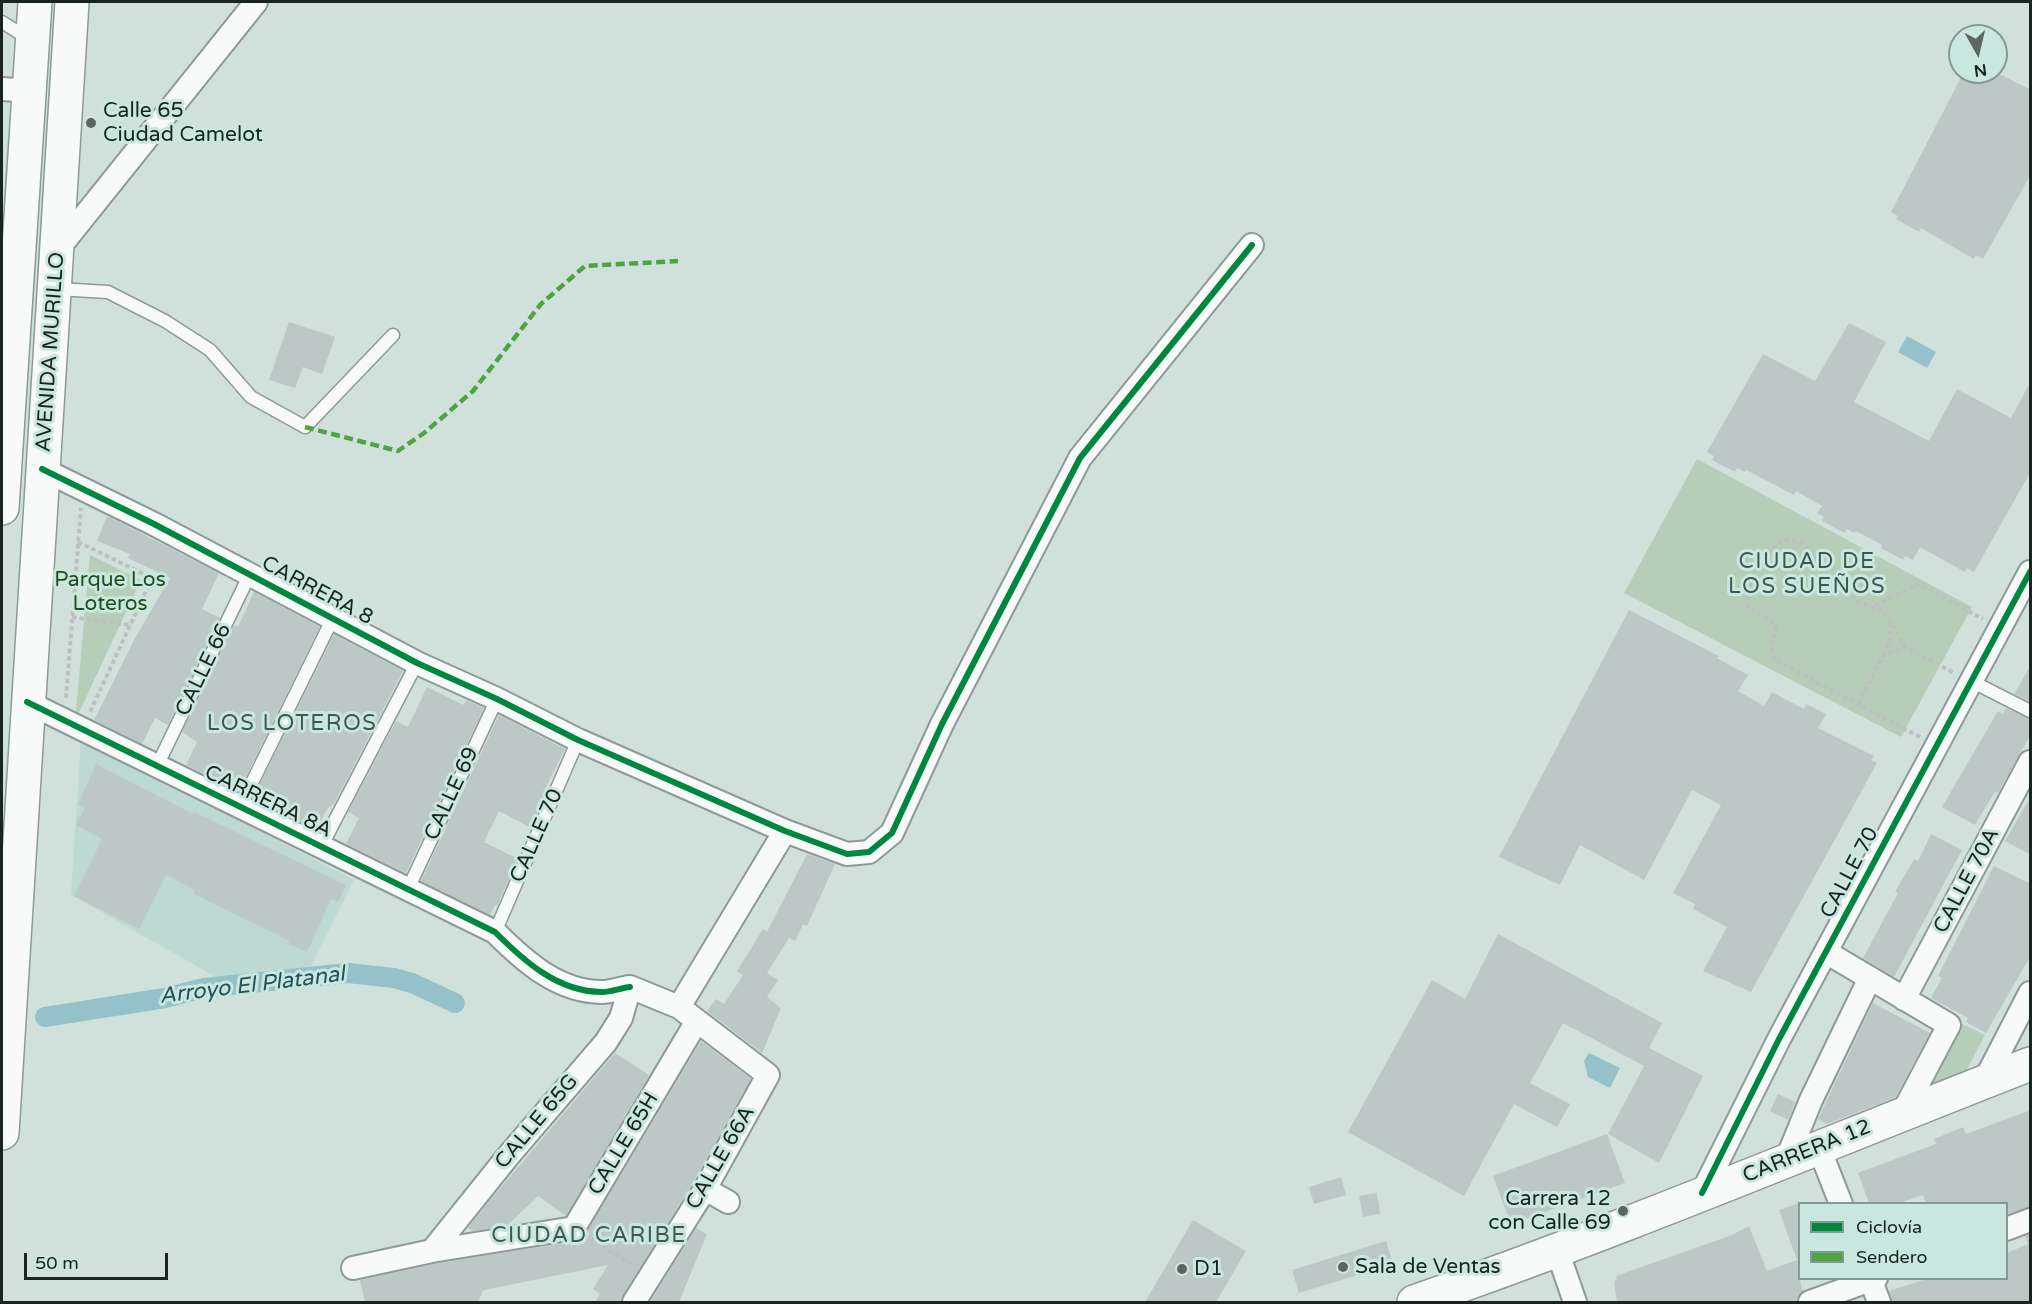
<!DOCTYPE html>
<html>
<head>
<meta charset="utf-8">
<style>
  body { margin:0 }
  #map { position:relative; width:2032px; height:1304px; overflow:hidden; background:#d0e1dc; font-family:"Varela Round",sans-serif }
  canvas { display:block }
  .frame { position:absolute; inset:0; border:3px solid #192421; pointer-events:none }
  .legend { position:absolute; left:1798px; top:1202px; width:210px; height:78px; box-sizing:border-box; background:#cae7df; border:2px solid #839993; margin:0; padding:8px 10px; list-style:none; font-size:18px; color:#192421 }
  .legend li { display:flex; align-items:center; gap:12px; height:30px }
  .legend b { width:30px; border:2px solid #839993 }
  .north { position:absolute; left:1948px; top:24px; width:60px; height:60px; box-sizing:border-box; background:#cae7df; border:2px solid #839993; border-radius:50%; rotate:172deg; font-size:16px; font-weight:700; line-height:24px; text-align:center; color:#192421 }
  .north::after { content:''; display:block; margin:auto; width:21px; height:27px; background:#596662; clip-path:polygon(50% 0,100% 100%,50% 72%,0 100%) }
  .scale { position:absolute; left:24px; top:1253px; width:144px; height:27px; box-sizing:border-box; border:3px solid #192421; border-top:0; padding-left:8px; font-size:18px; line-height:21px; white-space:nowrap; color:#192421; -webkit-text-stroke:4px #cae7df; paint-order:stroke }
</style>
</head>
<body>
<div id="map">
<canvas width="2032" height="1304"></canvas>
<div class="frame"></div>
<ul class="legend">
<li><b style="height:8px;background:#00873e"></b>Ciclovía</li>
<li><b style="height:8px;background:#4fa341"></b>Sendero</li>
</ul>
<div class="north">N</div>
<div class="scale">50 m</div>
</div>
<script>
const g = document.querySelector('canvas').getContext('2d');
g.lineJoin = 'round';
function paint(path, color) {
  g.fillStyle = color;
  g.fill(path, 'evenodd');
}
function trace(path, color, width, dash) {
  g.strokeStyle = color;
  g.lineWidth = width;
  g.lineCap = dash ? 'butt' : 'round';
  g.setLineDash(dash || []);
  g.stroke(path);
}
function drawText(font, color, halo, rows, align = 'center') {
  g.font = font + ' "Varela Round",sans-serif';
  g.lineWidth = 6;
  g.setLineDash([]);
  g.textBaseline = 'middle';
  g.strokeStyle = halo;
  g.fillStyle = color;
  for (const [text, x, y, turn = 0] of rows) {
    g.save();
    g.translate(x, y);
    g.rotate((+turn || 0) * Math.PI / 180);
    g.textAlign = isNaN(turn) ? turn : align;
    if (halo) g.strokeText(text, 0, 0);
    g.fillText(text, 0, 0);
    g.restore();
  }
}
paint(new Path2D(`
  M81,739L354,880L310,968L216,977L71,895Z`), '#bdd9d2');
paint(new Path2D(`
  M1697,459L1972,607L1901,737L1624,593Z
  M90,555L141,580L75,721Z
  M1956,1021L1985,1035L1963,1077L1919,1095Z`), '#b6ceb8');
paint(new Path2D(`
  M1907,336L1936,352L1927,368L1898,352Z
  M1589,1053L1620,1068L1610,1088L1588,1077L1584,1061Z`), '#95c2ca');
trace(new Path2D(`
  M45,1017L165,998L204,988L348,973L394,978L412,983L455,1003`), '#95c2ca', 20);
paint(new Path2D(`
  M1964,72H1996L2031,90V174L1983,259L1976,255L1974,259L1921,228L1919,232L1896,219L1898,216L1891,212Z
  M289,322L335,337L322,374L303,367L295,388L269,380Z
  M1849,323L1886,342L1854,402L1929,441L1957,389L2011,418L2031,381V471L1974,572L1967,568L1965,572L1920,547L1913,560L1905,556L1903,560L1881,548L1882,545L1856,531L1854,533L1847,529L1845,533L1822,521L1824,517L1817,513L1822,506L1796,491L1794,495L1746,470L1745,472L1737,468L1735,472L1712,460L1714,456L1707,452L1763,354L1815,381Z
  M107,516L219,573L202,609L220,618L168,725L155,718L142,744L94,720L134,640L170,578L128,558L130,554L97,541Z
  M254,592L320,627L239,791L186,765L197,742L182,732L234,625L238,627Z
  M1629,610L1719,656L1717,658L1748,675L1738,691L1764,706L1772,692L1804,709L1806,704L1826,714L1818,728L1874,756L1871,760L1877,763L1751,992L1703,971L1727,927L1693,909L1695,904L1673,893L1721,805L1692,790L1644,880L1580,845L1560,885L1499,857Z
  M334,634L403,671L334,804L328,808L316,829L253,798Z
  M2031,665V702L2014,694Z
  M427,687L463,705L466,700L484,708L406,873L346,844L359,818L348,812L396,721L408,727Z
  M2006,708L2031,719V734L1998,793L1995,792L1975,825L1942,807L1998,711L2003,714Z
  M499,715L565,749L542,795L545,797L531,828L499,811L484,842L518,859L497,906L495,905L490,915L421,881Z
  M96,764L193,814L194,812L346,885L338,902L331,899L307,952L288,944L290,941L194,894L195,890L166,875L139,929L74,896L102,839L76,825L85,808L78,804Z
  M2031,796V855L2005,841Z
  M1931,834L1962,850L1894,977L1863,958L1898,893L1895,892L1914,859L1918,861Z
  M807,854L835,864L807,926L803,924L795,941L789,938L767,973L778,980L767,997L781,1008L762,1053L707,1011L716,999L724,1004L743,975L737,971L763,929L767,932Z
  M1994,866L2031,884V955L1986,1033L1966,1022L1968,1018L1931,998L1942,978L1938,976Z
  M1498,934L1662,1023L1649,1048L1703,1076L1659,1163L1608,1134L1644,1066L1563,1023L1530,1083L1570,1104L1557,1127L1514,1104L1464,1196L1348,1132L1432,980L1465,999Z
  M1873,1003L1930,1033L1896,1097L1827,1124L1818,1119Z
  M701,1041L751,1079L693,1182L623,1295L621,1302H595L600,1294L593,1289L608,1265L489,1289L483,1291L478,1302H365L360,1280L435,1264L576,1241L590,1234L587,1232Z
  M615,1053L649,1075L566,1216L538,1196L508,1225L472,1231L468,1228L486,1205Z
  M1778,1094L1795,1102L1788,1120L1770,1111Z
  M2031,1110V1207L2007,1214V1203H1926L1923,1195L1899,1203H1869L1858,1173L1936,1144L1934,1139L1963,1127L1966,1134Z
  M1607,1134L1625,1183L1511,1224L1493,1176Z
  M1341,1177L1346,1195L1314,1204L1309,1187Z
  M1377,1193L1380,1214L1363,1217L1359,1196Z
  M1800,1203V1280L1803,1291L1797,1302H1617L1614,1281L1617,1280L1616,1276L1732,1235L1749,1226L1767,1271L1797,1260L1779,1210Z
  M1193,1220L1246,1251L1216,1302H1145Z
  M696,1228L707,1234L679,1302H650Z
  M2031,1234V1302H1892L1889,1291L1930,1278H2007V1253L2028,1244L2025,1236Z
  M1386,1241L1393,1264L1299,1293L1292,1270Z`), '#bbc8c6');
const lane = new Path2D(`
  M2,22L29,39
  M57,289L108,292L165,321L210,350L251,397L305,427L393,335
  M1971,681L2030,711
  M157,766L250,574
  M240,807L333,618
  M321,847L417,663
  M408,889L497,699
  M495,932L578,740`);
const street = new Path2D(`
  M2,89L31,91
  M58,249L256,2
  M42,469L154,524L417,663L497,699L578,740L785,831L847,854L869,852L892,833L942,724L1080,458L1252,245
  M27,702L495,932C524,961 558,992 602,992C611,992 621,988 630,987
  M1826,952L1949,1025L1902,1114
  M630,987L679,1007L768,1075L705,1189L634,1302
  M1904,999L2030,762
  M679,1007L785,831
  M1984,1082L2030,993
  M1819,1148L1841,1204
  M1786,1161L1811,1100L1870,978
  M705,1189L728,1202
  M1702,1193L1779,1039L2030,572
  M2006,1229L2030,1220
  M432,1251L509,1155L606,1042L621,1018L630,987
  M1558,1253L1575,1302
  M353,1268L432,1251L574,1228L697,1021
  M1870,1278L1879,1302
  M1810,1302L1876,1278`);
const secondary = new Path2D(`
  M1414,1302C1622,1230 1825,1144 2030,1064`);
const primary = new Path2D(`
  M2,508L35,2
  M2,1133L72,2`);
trace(lane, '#8d9a97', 15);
trace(street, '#8d9a97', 26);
trace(secondary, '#8d9a97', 36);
trace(primary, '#8d9a97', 36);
trace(new Path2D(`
  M78,542L152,578L90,712
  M1875,605L1919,584L1983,619
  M72,617L129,625
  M1883,655L1890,641V622
  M66,698L81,508
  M1858,704L1883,656L1906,647
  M1920,737L1775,660C1768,646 1774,640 1776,626L1772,621L1748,608C1744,582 1762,554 1782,540L1800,542L1859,603L1883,610L1906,647L1954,673
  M590,1238L634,1266`), '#bcc1c0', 4, [4.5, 3]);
trace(lane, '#f8fafa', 12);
trace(street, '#f8fafa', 22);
trace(secondary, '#f8fafa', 33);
trace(primary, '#f8fafa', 33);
trace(new Path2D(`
  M305,427L398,451L424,433L473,391L541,304L585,266L678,261`), '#4fa341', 4.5, [9, 4.5]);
trace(new Path2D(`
  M42,469L154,524L417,663L497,699L578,740L785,831L847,854L869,852L892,833L942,724L1080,458L1252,245
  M27,702L495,932C524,961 558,992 602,992C611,992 621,988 630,987
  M1702,1193L1779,1039L2030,572`), '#00873e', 6);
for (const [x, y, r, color] of [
  [91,123,6,"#596662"],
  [1623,1211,6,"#596662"],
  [1343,1267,6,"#596662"],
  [1182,1269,6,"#596662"]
]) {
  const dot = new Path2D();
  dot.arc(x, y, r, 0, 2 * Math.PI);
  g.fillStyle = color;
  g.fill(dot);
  trace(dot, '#cae7df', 2);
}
drawText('21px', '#192421', '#cae7df', [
  ["Calle 65",103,111],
  ["Ciudad Camelot",103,135],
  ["Carrera 12",1611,1199,"right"],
  ["con Calle 69",1611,1223,"right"],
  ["Sala de Ventas",1355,1267],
  ["D1",1194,1269]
], 'left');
drawText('21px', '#192421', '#cae7df', [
  ["AVENIDA MURILLO",51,352,-86],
  ["CARRERA 8",317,591,28],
  ["CALLE 66",204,670,-64],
  ["CALLE 69",452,794,-65],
  ["CARRERA 8A",268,802,26],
  ["CALLE 70",537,836,-66],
  ["CALLE 70",1850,873,-62],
  ["CALLE 70A",1967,881,-62],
  ["CALLE 65G",537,1122,-50],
  ["CALLE 65H",624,1144,-59],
  ["CARRERA 12",1807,1152,-22],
  ["CALLE 66A",721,1158,-60]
]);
drawText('21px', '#234e1b', '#cae7df', [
  ["Parque Los",110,580],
  ["Loteros",110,604]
]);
g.letterSpacing = '1.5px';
drawText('22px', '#3e5751', '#cae7df', [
  ["CIUDAD DE",1807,562],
  ["LOS SUEÑOS",1807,587],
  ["LOS LOTEROS",292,724],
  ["CIUDAD CARIBE",589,1236]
]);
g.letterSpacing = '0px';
drawText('italic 22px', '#20515c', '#cae7df', [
  ["Arroyo El Platanal",252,986,-7]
]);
</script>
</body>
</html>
